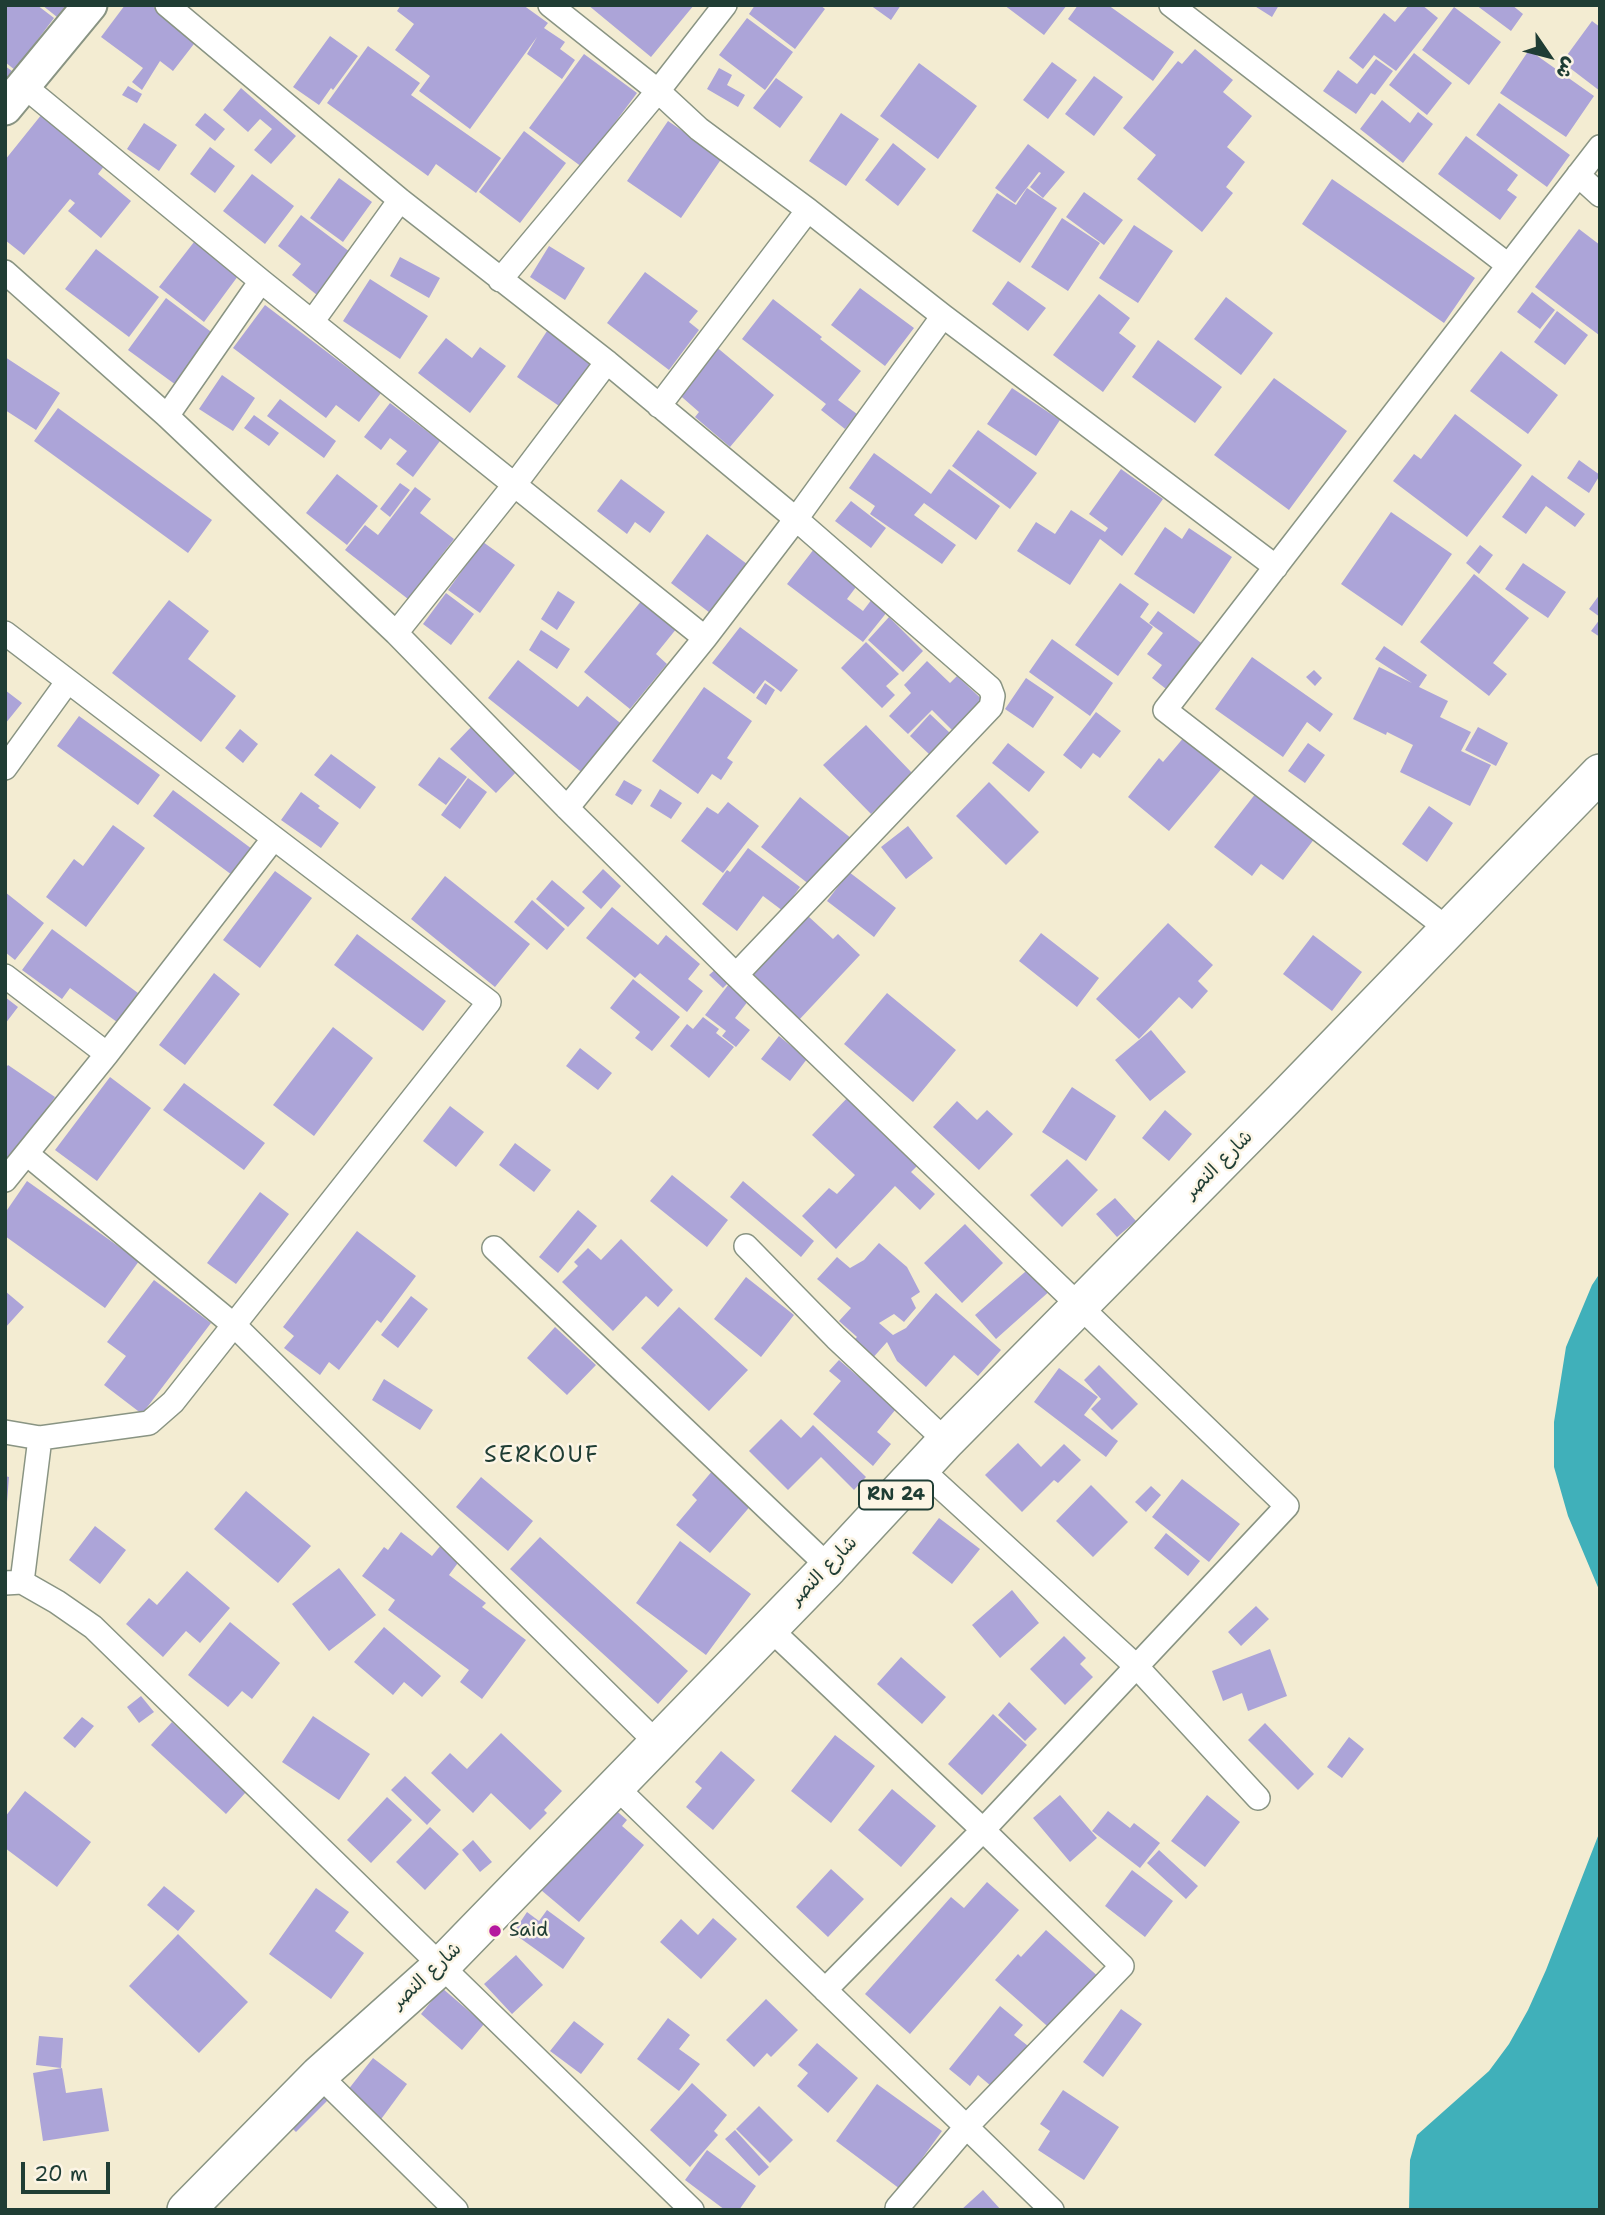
<!DOCTYPE html>
<html>
<head>
<meta charset="utf-8">
<style>
  body { margin:0 }
  #map { position:relative; width:1605px; height:2215px; overflow:hidden; background:#f3ecd2; font-family:"Shantell Sans","Playpen Sans Arabic",sans-serif }
  canvas { display:block }
  .frame { position:absolute; inset:0; border:7px solid #1f3d34; pointer-events:none }
  .north { position:absolute; left:1514px; top:21px; width:70px; height:70px; -webkit-text-stroke:5px #fcf5e5; paint-order:stroke; rotate:125deg; font-size:19px; font-weight:700; line-height:28px; text-align:center; color:#1f3d34 }
  .north::after { content:''; display:block; margin:auto; width:24px; height:32px; background:#1f3d34; clip-path:polygon(50% 0,100% 100%,50% 72%,0 100%) }
  .scale { position:absolute; left:21px; top:2162px; width:89px; height:32px; box-sizing:border-box; border:4px solid #1f3d34; border-top:0; padding-left:9px; font-size:21px; line-height:24px; white-space:nowrap; color:#1f3d34; -webkit-text-stroke:5px #fcf5e5; paint-order:stroke }
</style>
</head>
<body>
<div id="map">
<canvas width="1605" height="2215"></canvas>
<div class="frame"></div>
<div class="north">ش</div>
<div class="scale">20 m</div>
</div>
<script>
const g = document.querySelector('canvas').getContext('2d');
g.lineJoin = 'round';
function paint(path, color) {
  g.fillStyle = color;
  g.fill(path, 'evenodd');
}
function trace(path, color, width, dash) {
  g.strokeStyle = color;
  g.lineWidth = width;
  g.lineCap = dash ? 'butt' : 'round';
  g.setLineDash(dash || []);
  g.stroke(path);
}
function drawText(font, color, halo, rows, align = 'center') {
  g.font = font + ' "Shantell Sans","Playpen Sans Arabic",sans-serif';
  g.lineWidth = 5;
  g.setLineDash([]);
  g.textBaseline = 'middle';
  g.strokeStyle = halo;
  g.fillStyle = color;
  for (const [text, x, y, turn = 0] of rows) {
    g.save();
    g.translate(x, y);
    g.rotate((+turn || 0) * Math.PI / 180);
    g.textAlign = isNaN(turn) ? turn : align;
    if (halo) g.strokeText(text, 0, 0);
    g.fillText(text, 0, 0);
    g.restore();
  }
}
paint(new Path2D(`
  M1600,1273V1592L1568,1516L1554,1467V1422L1566,1347L1592,1285Z
  M1600,1831V2210H1409L1410,2160L1417,2135L1489,2071L1509,2044L1528,2010L1546,1970Z`), '#40b0ba');
paint(new Path2D(`
  M8,5H37L54,18L15,70L5,62V8Z
  M42,5H66L57,17Z
  M125,5H151L197,40L173,71L160,61L142,90L132,82L143,68L101,37Z
  M401,5H523L548,23L544,28L565,42L560,49L575,60L562,79L527,54L537,37L470,129L419,91L430,76L395,50L414,24L397,11Z
  M588,5H694L651,57Z
  M755,5H820L825,9L795,49L749,14Z
  M870,5H901L891,20Z
  M1004,5H1067L1044,35Z
  M1078,5H1108L1174,52L1153,81L1068,19Z
  M1253,5H1279L1272,17Z
  M1409,5H1422L1438,18L1396,71L1374,55L1363,69L1349,58L1384,13L1395,22Z
  M1476,5H1512L1523,14L1511,31Z
  M1454,7L1501,42L1469,85L1422,50Z
  M747,18L793,52L765,90L719,55Z
  M1592,21L1600,27V91L1562,62Z
  M330,36L358,56L333,90L331,88L319,105L293,87Z
  M368,46L420,83L411,95L501,158L476,193L436,164L428,176L327,103Z
  M1195,49L1233,80L1223,92L1252,116L1227,147L1245,162L1226,187L1233,193L1202,232L1137,179L1156,155L1123,128L1178,61L1182,64Z
  M1529,50L1594,96L1566,137L1500,93Z
  M1414,53L1452,83L1427,115L1389,85Z
  M584,54L637,93L582,167L529,128Z
  M1376,59L1393,71L1375,95L1371,93L1356,114L1323,91L1338,70L1357,84Z
  M1052,62L1077,80L1048,119L1023,100Z
  M919,63L977,106L938,159L880,116Z
  M5,66L12,71L5,80Z
  M719,68L732,75L727,85L745,95L738,107L707,89Z
  M1094,76L1123,97L1094,136L1065,114Z
  M776,78L803,97L780,128L753,108Z
  M128,86L142,94L137,103L122,95Z
  M241,88L296,136L271,164L254,150L272,129L260,119L248,132L223,110Z
  M1382,100L1410,123L1418,112L1433,124L1403,163L1360,129Z
  M1499,103L1570,155L1547,187L1476,135Z
  M205,113L225,129L215,141L195,125Z
  M841,113L879,139L846,186L809,161Z
  M42,114L105,165L98,174L131,201L101,238L68,211L75,203L70,199L24,255L5,240V160Z
  M668,121L722,158L681,218L627,181Z
  M144,123L177,145L159,171L127,149Z
  M524,131L566,163L520,223L479,192Z
  M1466,136L1518,175L1507,190L1517,197L1500,220L1438,174Z
  M893,143L926,169L898,206L865,180Z
  M1028,144L1065,172L1043,198L1030,187L1041,173L1039,172L1015,203L995,188Z
  M210,147L235,166L215,193L190,174Z
  M252,174L294,206L265,244L223,211Z
  M339,178L372,202L343,242L310,218Z
  M1332,179L1475,278L1444,323L1302,224Z
  M1027,188L1057,208L1020,263L972,231L997,193L1016,205Z
  M1084,192L1123,220L1104,245L1066,217Z
  M301,215L350,252L317,295L292,275L301,264L278,246Z
  M1062,218L1100,243L1068,291L1031,267Z
  M1134,225L1173,251L1138,303L1099,278Z
  M1579,229L1600,245L1599,335L1535,287Z
  M194,242L238,276L204,322L159,287Z
  M549,246L585,268L565,300L530,277Z
  M96,249L159,297L129,337L65,289Z
  M400,257L440,278L429,298L390,276Z
  M645,272L698,311L689,322L699,330L669,370L607,323Z
  M370,279L428,316L400,359L343,321Z
  M1008,281L1046,308L1028,331L992,304Z
  M860,288L914,328L885,366L831,325Z
  M1532,292L1555,310L1540,329L1517,312Z
  M1099,294L1130,318L1119,333L1136,346L1103,392L1053,355Z
  M1226,297L1273,333L1241,375L1194,339Z
  M166,298L214,334L176,385L128,350Z
  M773,299L822,337L820,339L861,371L838,400L857,414L845,429L821,410L826,404L742,339Z
  M265,305L381,393L359,422L336,405L326,418L233,348Z
  M1557,311L1588,335L1565,365L1534,342Z
  M549,328L595,359L562,408L517,377Z
  M446,338L472,358L480,347L506,366L470,413L418,373Z
  M1158,340L1222,387L1195,423L1132,377Z
  M714,345L774,395L730,447L695,417L699,412L675,391Z
  M1501,351L1558,395L1528,434L1470,391Z
  M5,357L60,393L36,430L5,410Z
  M222,375L255,398L233,431L199,409Z
  M1274,378L1347,431L1289,510L1214,455Z
  M1012,388L1060,420L1036,456L987,424Z
  M280,399L336,441L324,458L267,416Z
  M390,403L440,441L413,477L396,464L407,451L390,438L381,450L364,437Z
  M58,408L212,520L188,553L34,441Z
  M1455,414L1522,465L1467,537L1393,481L1414,454L1421,459Z
  M254,415L279,433L269,446L244,428Z
  M978,430L1037,473L1010,509L952,466Z
  M874,453L931,494L949,469L1000,506L976,540L924,503L914,515L956,545L942,564L870,514L875,506L849,488Z
  M1579,460L1600,475L1589,493L1567,478Z
  M1121,469L1163,499L1122,556L1100,539L1070,585L1017,551L1036,522L1055,534L1071,510L1105,532L1108,528L1089,514Z
  M337,474L378,506L347,545L306,513Z
  M1532,475L1585,514L1575,527L1546,506L1526,534L1502,517Z
  M621,479L665,512L650,533L635,522L627,534L597,511Z
  M400,483L410,490L390,517L380,509Z
  M415,487L431,499L420,513L454,539L408,599L345,550L365,525L378,535Z
  M851,501L886,528L871,548L835,521Z
  M1391,512L1452,554L1402,626L1341,584Z
  M1165,527L1182,539L1189,528L1232,557L1194,614L1134,574Z
  M707,534L751,567L714,616L671,583Z
  M483,542L515,565L480,613L448,590Z
  M1480,545L1493,555L1479,574L1466,563Z
  M814,549L859,583L847,599L863,611L875,595L891,607L863,642L787,584Z
  M1523,563L1566,592L1548,618L1505,589Z
  M1474,574L1529,618L1493,663L1507,674L1489,696L1420,642Z
  M1120,583L1149,604L1140,617L1153,627L1118,676L1075,645Z
  M558,591L575,602L557,630L541,619Z
  M446,593L474,614L451,645L423,624Z
  M1600,594V617L1589,609Z
  M169,600L209,631L188,659L236,696L201,742L112,673Z
  M642,600L677,628L656,654L667,664L630,709L584,672Z
  M1158,611L1204,645L1170,692L1152,678L1162,665L1147,654L1163,633L1149,623Z
  M889,617L923,651L903,672L868,640Z
  M1600,619V637L1591,631Z
  M740,627L798,670L781,692L765,680L754,694L712,663Z
  M541,630L570,649L557,669L529,650Z
  M1052,639L1113,683L1090,716L1029,672Z
  M866,642L899,674L886,686L895,695L882,708L841,668Z
  M1384,646L1427,675L1419,687L1448,701L1440,717L1471,732L1461,751L1491,765L1470,806L1400,772L1413,745L1387,732L1386,735L1353,719L1379,667L1412,683L1375,659Z
  M1252,657L1333,714L1320,732L1307,722L1283,757L1215,709Z
  M518,660L578,707L587,696L624,726L585,775L488,698Z
  M927,661L950,683L957,676L987,704L957,735L932,710L908,734L889,716L911,693L904,685Z
  M1314,670L1322,678L1315,686L1306,677Z
  M1026,678L1054,697L1033,728L1005,709Z
  M765,683L775,690L766,705L756,698Z
  M704,687L752,721L727,758L733,762L721,780L712,774L698,794L652,761Z
  M5,690L22,703L5,724Z
  M1096,712L1121,731L1100,758L1093,753L1081,769L1063,755Z
  M930,714L950,733L929,754L910,736Z
  M79,716L160,775L138,805L57,746Z
  M474,724L520,768L496,793L450,749Z
  M866,725L913,774L871,814L823,765Z
  M1478,727L1508,743L1496,766L1465,750Z
  M240,729L258,744L243,763L225,748Z
  M1185,736L1223,767L1169,831L1128,797L1159,758L1163,762Z
  M1008,743L1045,772L1029,792L992,763Z
  M1308,743L1325,755L1305,783L1288,771Z
  M331,754L376,787L360,809L314,775Z
  M439,757L467,777L446,805L418,785Z
  M468,778L487,792L460,829L441,815Z
  M624,780L642,790L632,805L615,795Z
  M989,782L1039,832L1006,865L956,816Z
  M660,789L682,803L671,819L650,806Z
  M173,790L252,849L232,875L153,816Z
  M301,792L320,806L318,808L339,823L321,848L281,820Z
  M1256,793L1315,838L1283,880L1261,864L1252,876L1214,847Z
  M800,797L852,839L814,888L761,847Z
  M728,802L759,826L723,873L681,841L707,807L718,814Z
  M1429,806L1453,823L1427,862L1402,844Z
  M113,825L145,848L86,927L46,897L74,859L83,866Z
  M908,826L933,858L906,879L881,847Z
  M748,848L800,887L783,911L763,896L737,931L702,904L727,870L730,872Z
  M603,869L621,886L601,909L582,892Z
  M275,871L312,898L260,968L223,940Z
  M849,872L896,908L874,937L827,901Z
  M445,876L530,944L495,987L411,919Z
  M552,880L585,908L568,927L536,899Z
  M5,892L44,923L15,960L5,952Z
  M532,900L565,929L547,950L514,922Z
  M612,907L658,945L666,935L700,964L688,979L703,991L687,1012L640,973L635,978L586,938Z
  M808,916L833,939L838,934L860,955L798,1021L746,972L793,921L799,926Z
  M1168,923L1213,965L1198,981L1208,991L1192,1009L1179,997L1139,1039L1096,999Z
  M52,929L138,993L117,1022L70,988L62,999L22,970Z
  M1041,933L1099,978L1077,1007L1019,961Z
  M357,934L446,1001L423,1031L334,965Z
  M1313,935L1362,972L1332,1011L1283,974Z
  M717,968L731,980L723,988L709,975Z
  M214,973L240,994L185,1065L159,1045Z
  M633,979L680,1017L652,1051L635,1038L640,1032L610,1008Z
  M732,980L752,996L735,1018L750,1030L736,1047L722,1036L726,1031L705,1015Z
  M887,993L956,1050L913,1102L844,1044Z
  M5,997L18,1007L5,1024Z
  M703,1017L719,1029L716,1033L734,1047L709,1078L670,1046L687,1024L693,1029Z
  M333,1027L373,1058L314,1136L273,1105Z
  M1151,1030L1186,1072L1150,1101L1115,1060Z
  M779,1036L807,1059L790,1081L761,1059Z
  M580,1048L612,1073L598,1090L566,1066Z
  M8,1065L55,1097L5,1168V1069Z
  M110,1077L151,1108L97,1181L55,1150Z
  M184,1083L265,1143L244,1170L163,1110Z
  M1072,1087L1116,1116L1086,1161L1042,1132Z
  M850,1095L921,1162L911,1172L935,1194L920,1210L895,1186L836,1249L802,1216L829,1188L837,1194L855,1175L812,1135Z
  M957,1101L977,1120L987,1110L1013,1134L979,1170L933,1127Z
  M450,1106L484,1132L456,1167L423,1141Z
  M1165,1110L1192,1134L1169,1161L1142,1138Z
  M515,1143L551,1170L534,1192L499,1165Z
  M1067,1159L1098,1190L1062,1227L1030,1195Z
  M672,1175L728,1220L707,1247L650,1201Z
  M27,1181L139,1261L105,1308L5,1236V1213Z
  M743,1181L814,1241L801,1257L730,1197Z
  M260,1192L289,1214L236,1284L207,1263Z
  M1115,1198L1136,1221L1117,1237L1096,1214Z
  M578,1210L597,1226L558,1273L539,1257Z
  M965,1224L1003,1263L962,1303L924,1263Z
  M357,1231L416,1276L381,1323L377,1320L339,1370L329,1362L320,1375L284,1348L294,1336L283,1327Z
  M621,1239L673,1290L658,1307L646,1296L613,1331L562,1282L578,1266L574,1262L588,1248L601,1260Z
  M879,1243L907,1267L920,1292L911,1298L916,1308L904,1322L894,1314L879,1323L893,1335L906,1328L936,1293L1001,1350L978,1376L954,1355L926,1387L897,1361L887,1342L870,1361L850,1344L857,1337L839,1321L851,1308L817,1279L837,1257L850,1268L864,1260Z
  M1032,1266L1052,1289L996,1339L975,1315Z
  M746,1277L794,1315L761,1357L714,1319Z
  M154,1280L211,1323L142,1414L104,1385L126,1356L107,1342Z
  M5,1291L24,1307L5,1328Z
  M411,1296L428,1309L398,1348L381,1335Z
  M679,1307L748,1370L709,1411L641,1348Z
  M555,1327L596,1365L567,1395L527,1358Z
  M839,1360L896,1409L877,1432L891,1444L873,1466L813,1414L841,1381L829,1371Z
  M1099,1365L1138,1404L1112,1430L1091,1409L1101,1399L1084,1380Z
  M1059,1368L1098,1397L1084,1415L1118,1441L1106,1457L1034,1402Z
  M384,1379L433,1410L420,1430L372,1400Z
  M781,1419L801,1438L813,1425L866,1477L854,1490L821,1457L788,1490L749,1451Z
  M1018,1443L1041,1467L1064,1444L1081,1460L1058,1483L1054,1480L1022,1512L985,1475Z
  M713,1470L753,1503L710,1553L676,1525L697,1500L692,1495Z
  M5,1476L9,1477L7,1502H5Z
  M481,1477L533,1521L508,1551L456,1507Z
  M1182,1479L1240,1524L1209,1562L1152,1517Z
  M1091,1485L1128,1522L1093,1557L1056,1521Z
  M1151,1486L1161,1495L1146,1512L1135,1502Z
  M246,1491L311,1546L278,1583L214,1529Z
  M939,1518L980,1549L952,1584L912,1553Z
  M95,1526L126,1550L100,1584L69,1560Z
  M401,1532L432,1556L441,1545L460,1560L449,1575L486,1603L482,1607L526,1640L482,1699L460,1682L469,1670L388,1610L395,1600L362,1576L384,1547L388,1550Z
  M1166,1533L1200,1561L1188,1576L1154,1548Z
  M540,1537L688,1671L658,1704L510,1569Z
  M680,1541L751,1594L706,1655L636,1603Z
  M339,1568L376,1615L329,1651L292,1604Z
  M187,1571L230,1608L200,1643L186,1631L163,1657L126,1624L149,1598L157,1605Z
  M1012,1590L1039,1623L1000,1658L972,1625Z
  M1256,1606L1269,1619L1241,1646L1228,1632Z
  M230,1622L280,1663L252,1699L242,1691L228,1707L188,1675Z
  M384,1627L441,1676L422,1697L404,1682L393,1695L354,1662Z
  M1064,1636L1086,1658L1080,1664L1093,1677L1065,1705L1030,1669Z
  M1270,1649L1287,1696L1248,1711L1242,1693L1223,1701L1212,1671Z
  M901,1657L946,1697L922,1724L877,1684Z
  M141,1696L154,1712L139,1723L127,1707Z
  M1009,1702L1037,1729L1025,1741L998,1715Z
  M993,1714L1027,1745L982,1795L948,1764Z
  M313,1716L370,1754L339,1800L282,1762Z
  M82,1717L94,1726L75,1748L63,1738Z
  M172,1722L246,1792L226,1814L151,1745Z
  M1265,1723L1314,1774L1298,1790L1248,1740Z
  M501,1733L562,1791L544,1810L547,1813L530,1830L491,1793L473,1813L431,1773L450,1753L467,1769Z
  M835,1735L875,1766L831,1823L791,1791Z
  M1349,1737L1364,1749L1342,1778L1327,1767Z
  M721,1751L755,1780L713,1830L686,1807L702,1788L695,1782Z
  M405,1776L441,1810L427,1825L391,1790Z
  M892,1789L936,1826L901,1867L858,1830Z
  M25,1791L91,1842L57,1887L5,1848V1817Z
  M1060,1795L1097,1838L1070,1862L1033,1818Z
  M1207,1795L1240,1822L1205,1867L1171,1841Z
  M387,1797L412,1820L371,1863L347,1840Z
  M612,1807L627,1820L622,1826L644,1845L579,1922L541,1890Z
  M1108,1811L1130,1828L1134,1823L1160,1843L1140,1868L1092,1831Z
  M430,1827L459,1854L425,1890L396,1862Z
  M473,1840L492,1862L480,1872L462,1850Z
  M1159,1850L1198,1886L1186,1899L1147,1863Z
  M831,1869L864,1899L828,1937L796,1907Z
  M1132,1870L1173,1901L1145,1937L1105,1906Z
  M987,1882L1019,1910L910,2034L865,1994L951,1897L964,1908Z
  M164,1886L195,1911L178,1931L147,1905Z
  M316,1888L349,1912L335,1931L364,1953L331,1999L269,1954Z
  M547,1910L585,1938L563,1969L513,1933L527,1912L539,1921Z
  M713,1918L737,1939L701,1979L660,1942L681,1919L698,1935Z
  M1046,1930L1101,1979L1054,2032L995,1980L1018,1954L1021,1957Z
  M178,1934L248,2002L199,2053L129,1986Z
  M516,1955L543,1985L512,2014L484,1984Z
  M442,1988L484,2024L462,2050L421,2014Z
  M766,1999L798,2030L771,2057L767,2053L754,2067L726,2040Z
  M1000,2006L1023,2025L1014,2035L1032,2049L997,2091L978,2075L970,2086L949,2069Z
  M1121,2009L1142,2024L1103,2077L1083,2062Z
  M668,2018L690,2035L679,2049L700,2064L679,2091L637,2059Z
  M574,2021L604,2044L581,2074L550,2051Z
  M39,2036L63,2038L61,2068L36,2065Z
  M817,2043L858,2078L828,2113L797,2086L808,2073L798,2065Z
  M373,2058L407,2084L379,2122L344,2095Z
  M62,2068L66,2093L102,2088L109,2131L43,2141L33,2073Z
  M692,2083L727,2115L714,2131L718,2135L690,2167L650,2130Z
  M877,2084L942,2131L900,2189L836,2141Z
  M320,2086L331,2097L296,2132L285,2121Z
  M1063,2090L1119,2127L1084,2180L1038,2150L1050,2131L1040,2124Z
  M759,2106L793,2140L770,2163L736,2129Z
  M735,2130L769,2167L759,2176L725,2139Z
  M707,2150L756,2186L739,2210H725L685,2180Z
  M983,2190L1001,2210H961Z`), '#aca4d8');
const minor = new Path2D(`
  M167,5L400,200L607,362L796,519L990,688L993,696L991,707L736,975
  M550,5L658,91L699,129L808,210L943,316L1276,567
  M1171,5L1508,265
  M24,86L261,281L705,638
  M1578,175L1600,195
  M5,272L167,416L396,633L567,808L736,975L1287,1506L983,1830L825,1990
  M500,280L658,91L725,5
  M312,322L400,200
  M659,406L808,210
  M167,416L261,281
  M5,633L489,1002L173,1402L149,1423L40,1438L22,1582
  M396,633L515,484L607,362
  M5,768L68,681
  M567,808L705,638L796,519L943,316
  M1449,930L1165,710L1600,147
  M5,976L107,1054
  M27,1154L235,1326L656,1742
  M5,1180L107,1054L274,838
  M746,1246L836,1338L946,1441
  M494,1248L829,1567
  M5,1432L40,1438
  M921,1469L1137,1667L1258,1798
  M5,1583L22,1582L57,1602L93,1627L692,2210
  M768,1627L983,1830L1122,1966L967,2126L897,2208
  M614,1785L1052,2210
  M319,2075L456,2210`);
const secondary = new Path2D(`
  M5,108L90,5`);
const primary = new Path2D(`
  M186,2210L319,2075L441,1966L829,1567L946,1441L1284,1099L1600,773`);
trace(minor, '#899483', 26);
trace(secondary, '#899483', 37);
trace(primary, '#899483', 40);
trace(minor, '#fff', 23);
trace(secondary, '#fff', 33);
trace(primary, '#fff', 37);
for (const [x, y, r, color] of [
  [495,1931,7,"#b5179e"]
]) {
  const dot = new Path2D();
  dot.arc(x, y, r, 0, 2 * Math.PI);
  g.fillStyle = color;
  g.fill(dot);
  trace(dot, '#fcf5e5', 2.5);
}
for (const [x, y, w] of [
  [896,1495,74]
]) {
  const box = new Path2D();
  box.roundRect(x - w / 2, y - 14.5, w, 29, 5);
  g.fillStyle = '#fcf5e5';
  g.fill(box);
  trace(box, '#1f3d34', 2);
}
drawText('bold 18px', '#1f3d34', null, [
  ["RN 24",896,1495]
]);
drawText('19px', '#1f3d34', '#fcf5e5', [
  ["شارع النصر",1219,1165,-45],
  ["شارع النصر",824,1571,-46],
  ["شارع النصر",427,1976,-43]
]);
drawText('19px', '#1f3d34', '#fcf5e5', [
  ["Said",509,1931]
], 'left');
g.letterSpacing = '2px';
drawText('23px', '#1f3d34', '#fcf5e5', [
  ["SERKOUF",542,1456]
]);
g.letterSpacing = '0px';
</script>
</body>
</html>
